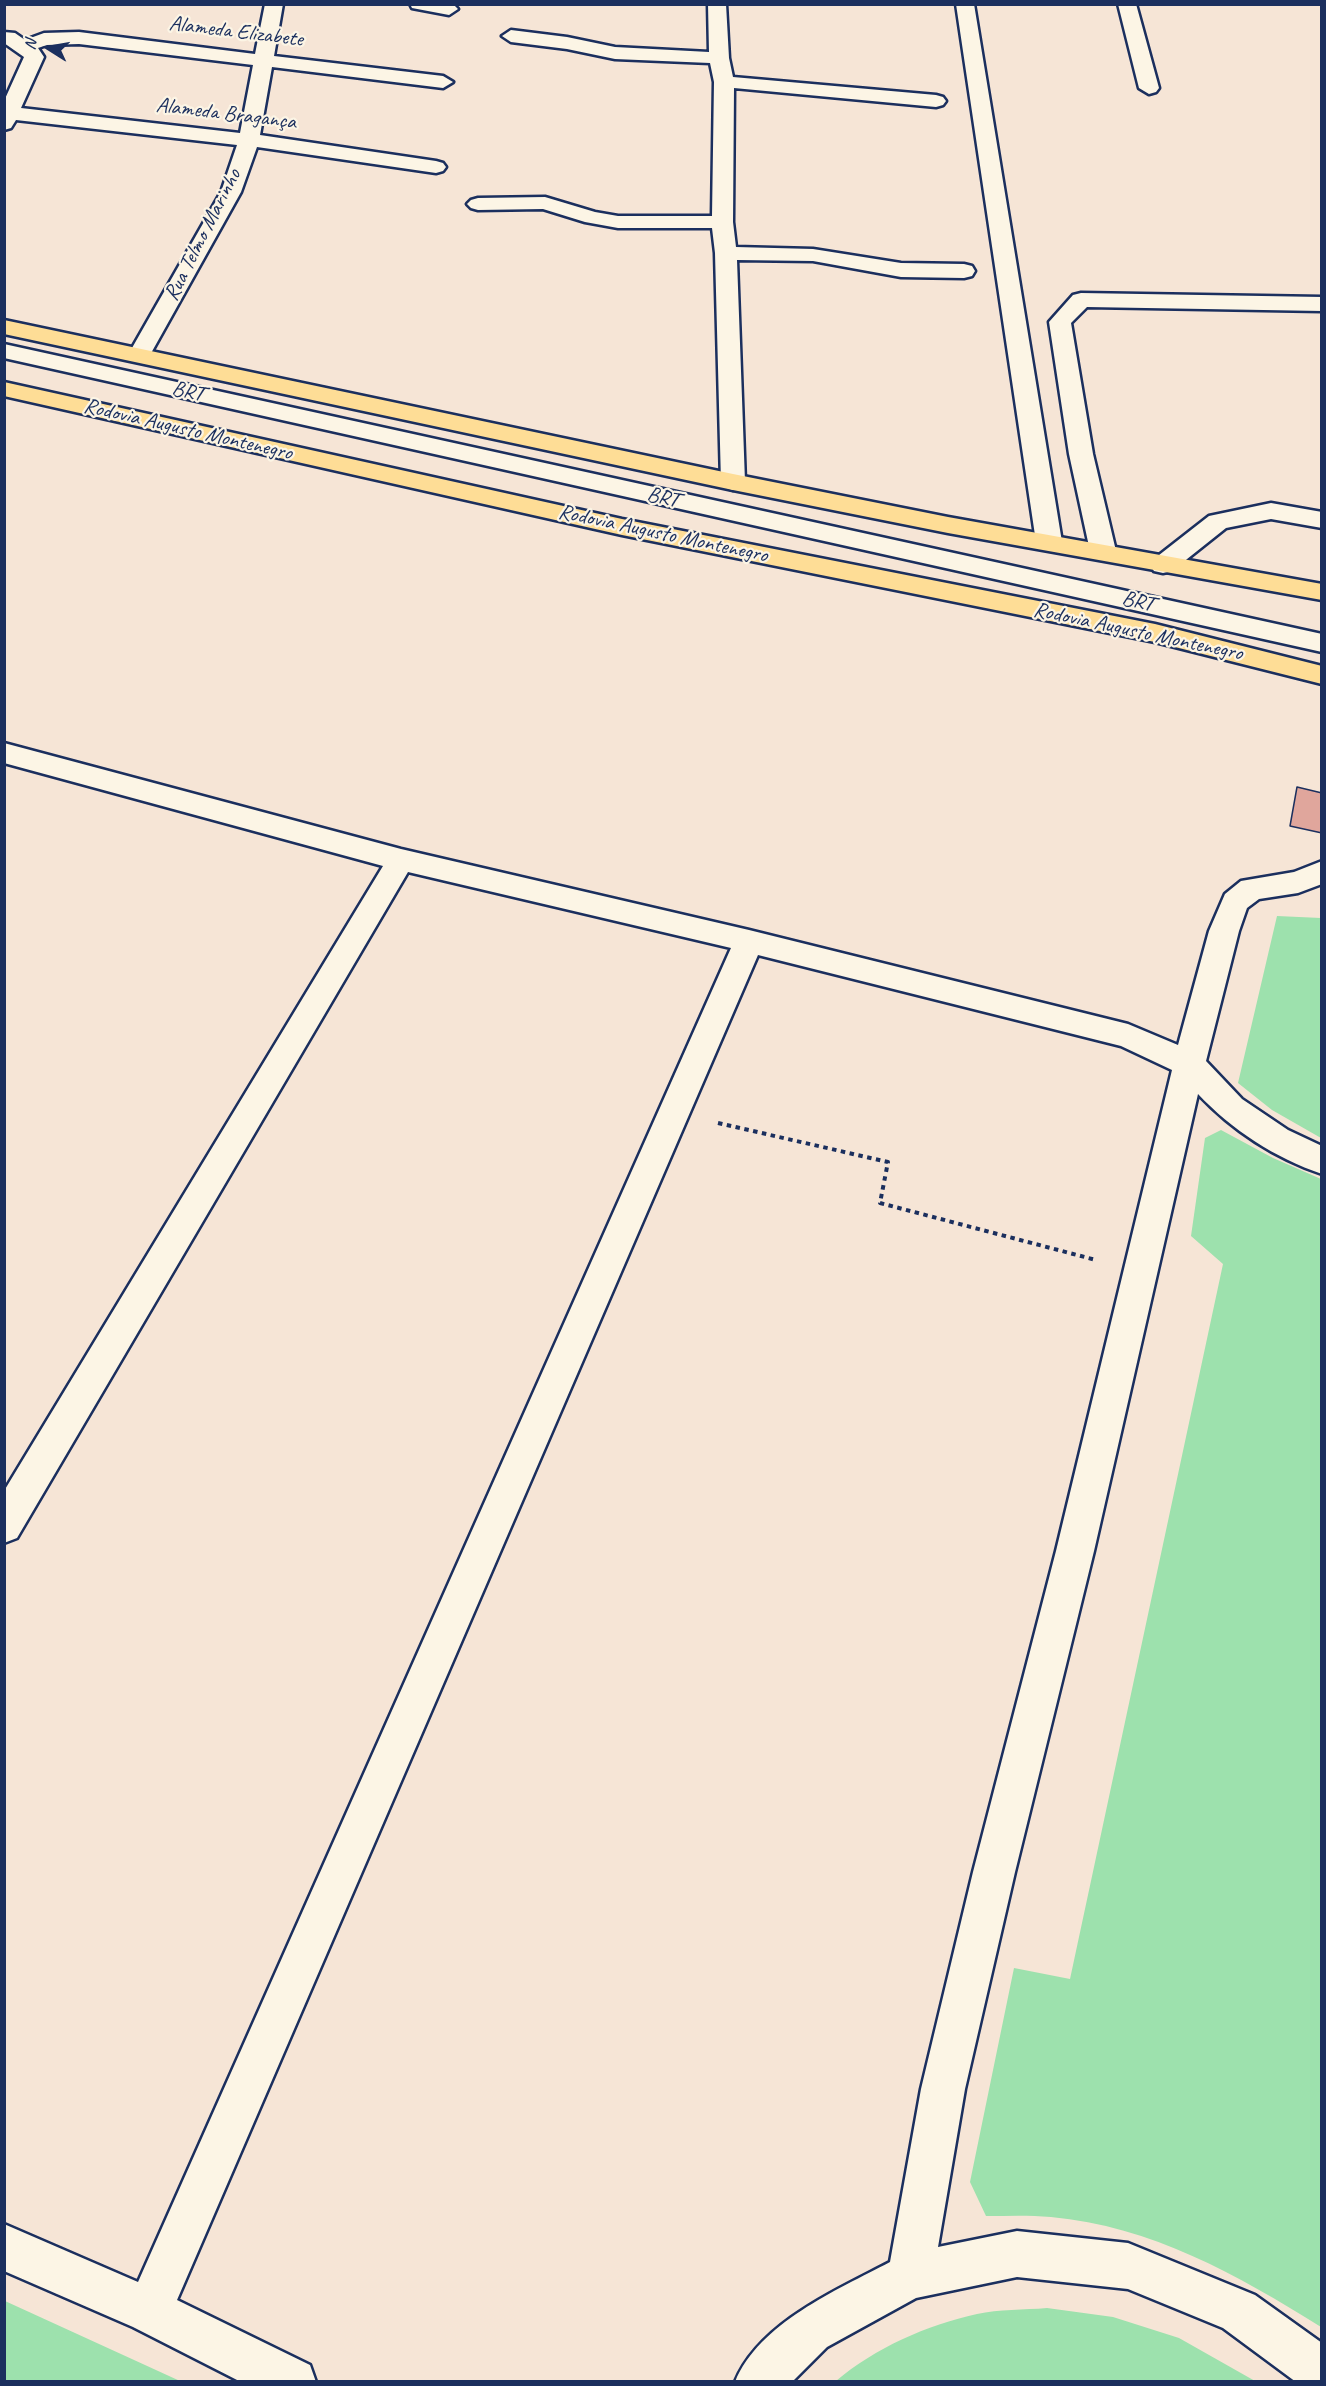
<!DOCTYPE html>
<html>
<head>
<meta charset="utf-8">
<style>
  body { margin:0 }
  #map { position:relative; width:1326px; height:2386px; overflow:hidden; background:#f6e5d6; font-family:Caveat,sans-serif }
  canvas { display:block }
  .frame { position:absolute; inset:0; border:6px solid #1b2f5e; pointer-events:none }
  .north { position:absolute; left:18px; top:18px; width:60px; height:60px; -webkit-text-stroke:4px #fcf5e5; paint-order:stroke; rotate:281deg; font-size:16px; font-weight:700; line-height:24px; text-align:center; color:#1b2f5e }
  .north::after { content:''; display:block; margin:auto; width:21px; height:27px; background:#1b2f5e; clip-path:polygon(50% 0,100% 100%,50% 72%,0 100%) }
</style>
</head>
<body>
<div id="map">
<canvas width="1326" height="2386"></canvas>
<div class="frame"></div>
<div class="north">N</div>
</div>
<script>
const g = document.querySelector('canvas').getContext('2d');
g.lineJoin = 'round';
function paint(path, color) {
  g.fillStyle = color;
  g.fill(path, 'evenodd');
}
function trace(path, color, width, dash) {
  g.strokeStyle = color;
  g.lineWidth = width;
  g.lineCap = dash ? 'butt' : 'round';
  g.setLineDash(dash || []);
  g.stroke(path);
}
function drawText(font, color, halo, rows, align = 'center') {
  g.font = font + ' Caveat,sans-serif';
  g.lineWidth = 4.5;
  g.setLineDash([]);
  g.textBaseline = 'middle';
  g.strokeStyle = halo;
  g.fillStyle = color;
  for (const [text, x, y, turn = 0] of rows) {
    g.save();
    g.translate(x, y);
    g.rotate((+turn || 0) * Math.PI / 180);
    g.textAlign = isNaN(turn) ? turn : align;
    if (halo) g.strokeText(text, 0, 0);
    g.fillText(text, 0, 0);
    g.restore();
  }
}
paint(new Path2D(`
  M1277,916L1321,918V1138L1272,1110L1238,1083Z
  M1221,1130L1273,1158L1321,1179V2327C1238,2275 1151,2226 1051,2217C1029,2215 1008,2216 986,2216L970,2182L1014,1968L1070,1979L1223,1264L1191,1236L1205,1138Z
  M5,2301L180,2381H5Z
  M1047,2308L1113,2317L1179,2338L1255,2381H836C875,2348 927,2325 977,2314C999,2309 1024,2310 1047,2308Z`), '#9de1ad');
const building = new Path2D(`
  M1297,787L1322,793V833L1290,826Z`);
paint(building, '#e0a69c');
trace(building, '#1b2f5e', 1.5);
const minor = new Path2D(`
  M265,4H283L274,56L443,76L453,82L443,88L272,67L260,135L436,161L443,163L446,167L443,171L436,173L257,147L241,192L150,355L147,360H131L128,355L221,192L237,145L16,120L11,128L4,130V101L24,57L4,43V32L15,33L25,40L44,33L79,32L255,54ZM79,44L253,65L240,133L21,108L44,57L38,48L47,45Z
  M410,4H453L458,9L449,15L412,8Z
  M708,4H726L729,58L733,77L936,95L943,97L946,101L943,105L936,107L734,88L733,222L736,247L813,249L901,263L964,264L972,266L975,271L972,276L964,278L901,277L813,261L737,260L745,482L742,487L733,490L724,487L721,482L715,253L712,228H618L585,222L543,209L478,210L471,208L467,204L471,200L478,198L545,197L595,212L618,216H712L714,82L710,63L615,59L567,49L511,42L502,36L511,30L567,37L615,47L709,52Z
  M956,4H974L1062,542L1058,548L1049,550L1040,548L1036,542Z
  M1118,4H1136L1159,88L1156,92L1149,94L1139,88Z
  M1081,293L1322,297V311L1087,307L1071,323L1093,454L1116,551L1112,557L1103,559L1094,557L1090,551L1069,454L1049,322L1073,295Z
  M4,344L1322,634V652L4,358Z
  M1271,503L1322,512V528L1271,519L1226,528L1172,571L1163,573L1154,571L1150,565L1154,559L1209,516Z
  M4,743L401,849L749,930L1128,1024L1178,1045L1209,931L1225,894L1241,881L1294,872L1322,861V884L1298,893L1259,899L1247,908L1239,931L1206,1061L1242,1099L1288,1130L1322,1146V1174C1275,1158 1232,1130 1198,1094L1094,1551L1015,1872L965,2089L938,2247L1017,2231L1128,2243L1255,2295L1322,2343V2382H1296L1223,2328L1128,2289L1017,2277L916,2298L827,2347L792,2382H735C759,2323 837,2290 890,2262L921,2089L973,1872L1056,1551L1172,1070L1121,1046L758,955L177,2300L310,2365L316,2382H241L133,2327L4,2271V2224L138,2282L731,948L408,872L17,1538L4,1543V1491L383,866L4,763Z`);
const major = new Path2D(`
  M4,320L733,474L948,517L1322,584V600L948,533L733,490L4,334Z
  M4,382L622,519L1155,624L1322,666V684L1155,642L622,535L4,396Z`);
trace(minor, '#1b2f5e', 5);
trace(major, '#1b2f5e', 5);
trace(new Path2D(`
  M718,1123L888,1162L880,1203L1096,1260`), '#1b2f5e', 4, [4.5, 4.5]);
paint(minor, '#fcf5e5');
paint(major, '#fedd96');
drawText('22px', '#1b2f5e', '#fcf5e5', [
  ["Alameda Elizabete",236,32,7],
  ["Alameda Bragança",226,114,7],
  ["Rua Telmo Marinho",203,235,-63],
  ["BRT",188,392,12],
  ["Rodovia Augusto Montenegro",188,430,13],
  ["BRT",663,498,13],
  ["Rodovia Augusto Montenegro",663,534,12],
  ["BRT",1138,602,13],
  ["Rodovia Augusto Montenegro",1138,632,12]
]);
</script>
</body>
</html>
